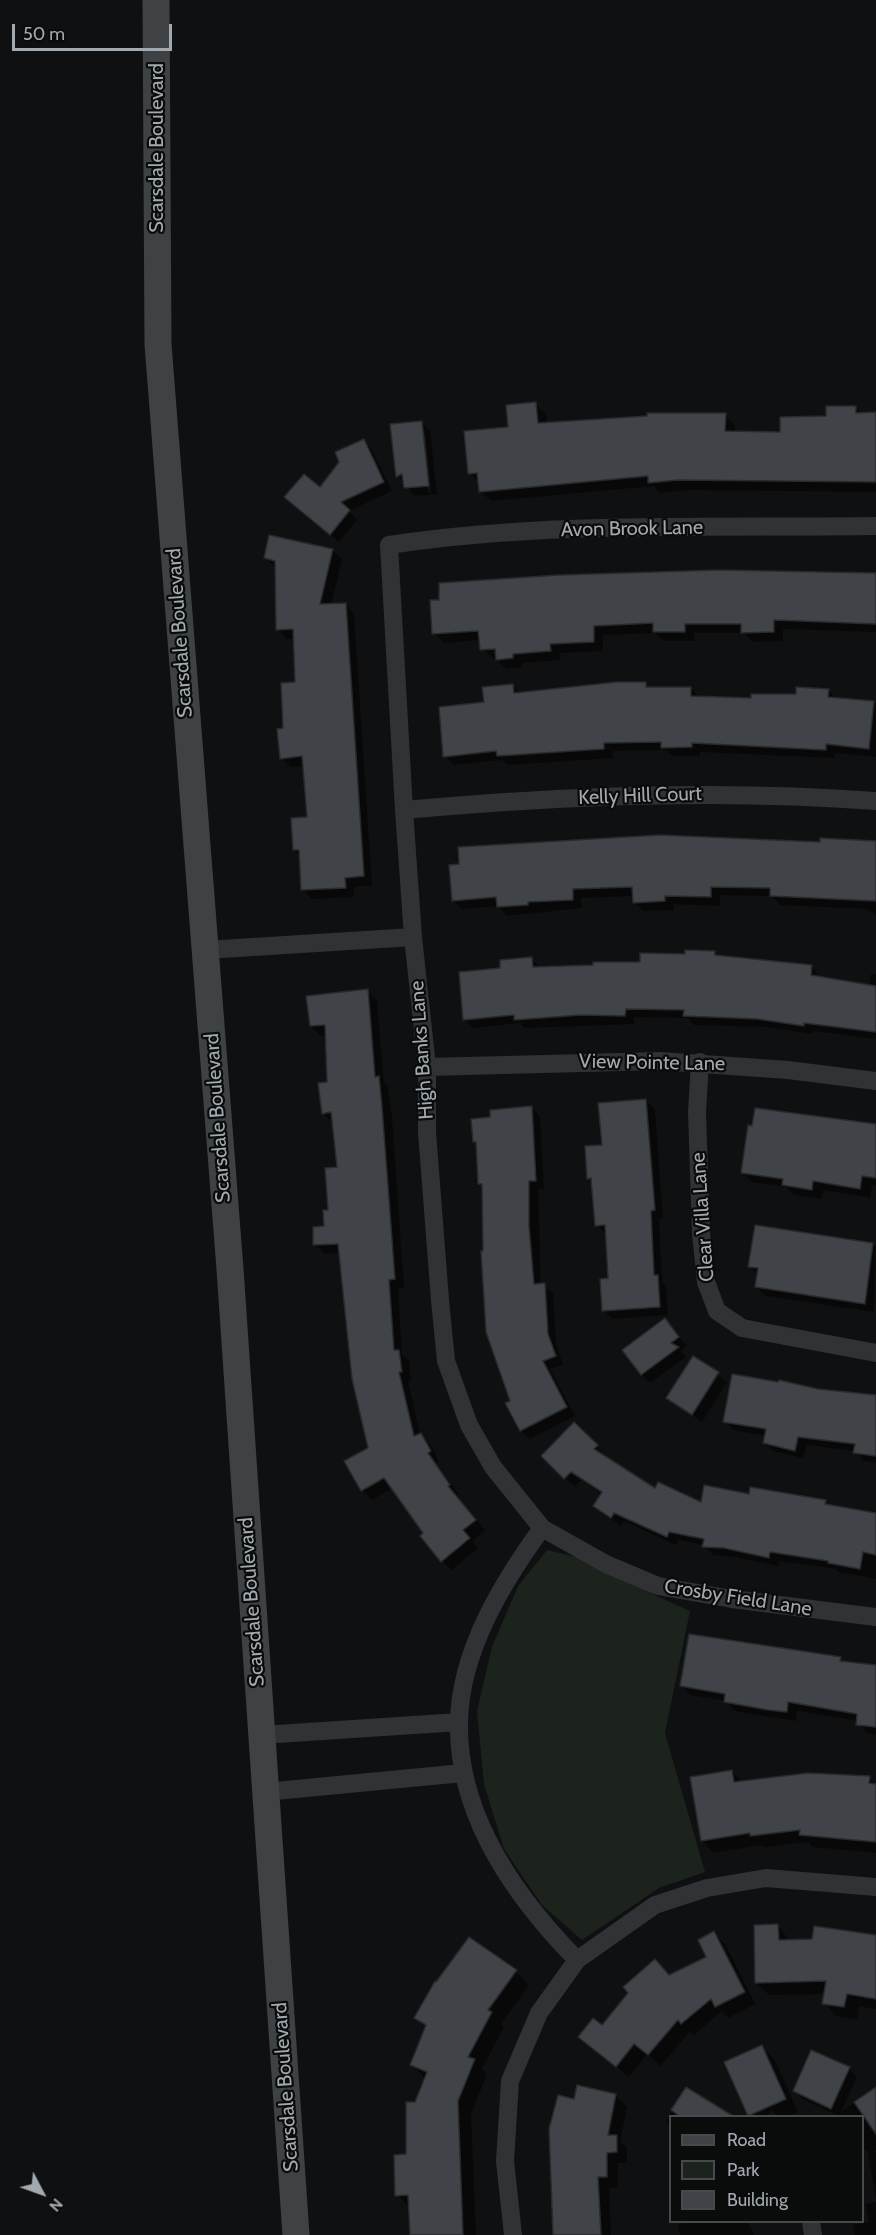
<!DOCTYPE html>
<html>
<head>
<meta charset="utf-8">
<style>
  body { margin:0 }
  #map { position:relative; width:876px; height:2235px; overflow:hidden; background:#0f1011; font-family:Cabin,sans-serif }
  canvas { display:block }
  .legend { position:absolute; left:669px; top:2115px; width:195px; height:108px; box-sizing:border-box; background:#0a0b0b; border:2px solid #464a4d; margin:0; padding:8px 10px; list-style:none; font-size:18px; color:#a1a9b1 }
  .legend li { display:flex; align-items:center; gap:12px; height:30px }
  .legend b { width:30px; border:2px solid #464a4d }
  .north { position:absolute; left:12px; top:2163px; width:60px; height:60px; -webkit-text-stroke:4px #0a0b0b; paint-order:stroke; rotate:131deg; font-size:16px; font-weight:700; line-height:24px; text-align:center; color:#a1a9b1 }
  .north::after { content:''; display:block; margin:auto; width:21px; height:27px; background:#a1a9b1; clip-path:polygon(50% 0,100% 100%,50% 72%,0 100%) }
  .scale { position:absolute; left:12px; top:24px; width:160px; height:27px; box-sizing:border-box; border:3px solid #a1a9b1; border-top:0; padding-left:8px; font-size:18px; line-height:21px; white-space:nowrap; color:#a1a9b1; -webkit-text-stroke:4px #0a0b0b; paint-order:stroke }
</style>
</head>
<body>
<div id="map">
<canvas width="876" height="2235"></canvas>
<ul class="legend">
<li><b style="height:8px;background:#3f4245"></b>Road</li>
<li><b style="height:16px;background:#1c231c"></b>Park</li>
<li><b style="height:16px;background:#404347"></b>Building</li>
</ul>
<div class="north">N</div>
<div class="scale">50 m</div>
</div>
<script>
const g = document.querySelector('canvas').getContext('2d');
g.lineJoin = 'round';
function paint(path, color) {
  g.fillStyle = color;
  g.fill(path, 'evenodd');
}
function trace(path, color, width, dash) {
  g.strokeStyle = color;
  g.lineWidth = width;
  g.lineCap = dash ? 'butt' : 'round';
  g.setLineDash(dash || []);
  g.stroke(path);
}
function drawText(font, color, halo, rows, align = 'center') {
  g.font = font + ' Cabin,sans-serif';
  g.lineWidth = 4.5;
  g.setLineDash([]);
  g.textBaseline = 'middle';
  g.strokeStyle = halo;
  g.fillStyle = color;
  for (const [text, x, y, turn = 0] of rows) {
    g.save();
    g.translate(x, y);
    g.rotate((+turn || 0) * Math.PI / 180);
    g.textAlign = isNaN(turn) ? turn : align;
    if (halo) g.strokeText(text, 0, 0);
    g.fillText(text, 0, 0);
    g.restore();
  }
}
paint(new Path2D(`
  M547,1550L606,1564L652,1594L690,1611L665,1733L705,1872L659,1888L582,1940L542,1905L504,1849L484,1784L477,1711L492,1647L518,1586Z`), '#1c231c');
paint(new Path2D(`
  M536,404L546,414L547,424L725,415L735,425V432L781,434L855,407L862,414H876V492L690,490L660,493L654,486L491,501L480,491V483L470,473Z
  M422,423L430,431L437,494L414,496L398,476ZM422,430H425L431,493H428Z
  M364,441L372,450L392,491L349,511L357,520L339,542L295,506L320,489Z
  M332,550L342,559L331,605L345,604L354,614L372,885L354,887V897L312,899L303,890L301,857L294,850L308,818L304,766L291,767L281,758L285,729L297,684L295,638L287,639L278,629L276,568L266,558Z
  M652,572L876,573V632L783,629V641L753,642L744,633H694V641H664L655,633L603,635V651L559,653L560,660L522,663V667L507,669L482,649L481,640L444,643L434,633Z
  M645,684L651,689L691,688L700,698L752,700L828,690L837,699L876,703V757L835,753L834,758L700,752V756H672L666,750L613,751V758L507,765L502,760L454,765L445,756L485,704L513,686L520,693Z
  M821,843H876V915L867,909L780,905L772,896L720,895V906L673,904L674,910L643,911L634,902V896L581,898L582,908L507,916L498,906L462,909L453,900Z
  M715,952L719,957L812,966L820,978L869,986L871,974H876V1039L813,1031L812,1034L767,1027L694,1025L688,1018L634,1017V1024L525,1028L520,1023L473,1028L465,1019L502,970L532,959L540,967L641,964Z
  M368,991L377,1001L384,1083L388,1087L392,1117L404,1288L398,1289L402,1355L409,1361L411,1381H408L420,1434L430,1444L439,1461L436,1463L459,1495L457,1496L485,1530L472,1541L478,1548L452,1570L442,1561L393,1488L372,1500L362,1490L370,1449L340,1253L325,1254L315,1245L325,1228L339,1168L333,1123L323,1113L329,1083L327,1035L321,1036L311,1026Z
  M646,1100L655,1109L663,1218L659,1219L662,1282L666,1286L668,1315L612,1319L604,1310L610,1280L606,1234L597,1225L593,1182L588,1178L604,1147Z
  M531,1107L540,1116L544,1189H538L541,1285L553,1293L556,1343L563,1365L550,1369L575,1416L530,1439L521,1431L507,1404L512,1402L485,1252L483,1186L480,1183L478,1145L475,1141L492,1118Z
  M876,1127V1186L872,1185L870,1198L823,1190L821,1199L794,1195L786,1187L752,1182L742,1172Z
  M756,1227L876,1246L874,1312L766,1296L756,1287L758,1275L749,1266Z
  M665,1320L687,1346L680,1351L686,1357L650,1383L642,1375Z
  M693,1358L727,1382L702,1422L668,1398Z
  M818,1391L876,1396V1463L864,1461L855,1451L807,1445L803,1458L773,1451L764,1442L766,1436L734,1430L725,1421Z
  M574,1424L605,1455L604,1457L656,1490L702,1504L750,1496L825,1501L830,1506L876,1520V1579L838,1572L836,1569L779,1561L778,1566L734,1557L713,1555L704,1545L678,1540L676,1545L624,1521L621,1526L595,1506L602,1494L581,1480L575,1487L543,1456Z
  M840,1659L844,1663L876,1667V1735L867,1733L858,1721L797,1711L796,1721L735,1711L726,1701L691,1695L682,1686Z
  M732,1772L743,1782L869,1778L876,1785V1853L813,1847L808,1842L764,1847L761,1845L714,1853L702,1841Z
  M777,1925L790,1941L876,1935V2009L859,2006L857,2019L836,2016L824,2003L825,1994L769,1995L756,1983Z
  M714,1933L726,1945L755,2004L728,2018L722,2011L694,2035L690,2031L661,2066L647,2054L629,2077L580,2037L602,2027L670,1976L708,1957Z
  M470,1939L516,1972L529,1985L501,2024L504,2027L482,2069L487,2074L471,2114L476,2235H411L410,2208L397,2195L408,2156L416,2103L425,2079L412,2065L426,2028L416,2018Z
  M762,2047L775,2060L798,2112L788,2116H778L771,2110L767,2116H751L748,2114Z
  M849,2068L857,2077L841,2112L876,2088V2150L870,2154L876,2152V2198L868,2154H870L862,2146V2116H839L804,2100L795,2091Z
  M578,2087L616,2096L627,2107L620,2141L627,2148V2163H618V2187L609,2188L611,2235H555Z
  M687,2089L730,2116H670V2126L666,2121Z
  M876,2202V2235H855L853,2225L869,2222L865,2204Z
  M684,2222H748L754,2235H680L678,2225Z`), '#0007');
const building = new Path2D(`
  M536,402L538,423L647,416V413H726L725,431L780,432V417L826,416V406H856V413L876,412V482L678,480L648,483V476L479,492L477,473L468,474L464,431L508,427L506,405Z
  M422,421L429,486L404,488L402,474L396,477L390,424Z
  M364,439L384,482L341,502L350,510L330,535L284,497L304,474L320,487L339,462L335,452Z
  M269,535L333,549L320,604L346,603L364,876L345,878L346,888L301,890L299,850H293L291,818L307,817L302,756L280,759L277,729L283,728L281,683L295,682L293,629L276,630L275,561L264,558Z
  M719,570L876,573V624L774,620V632L741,633V624H685V632H653V623L594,626V642L550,644L551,651L513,654V658L496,660L495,649L480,650L478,631L432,634L430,600H439V583L559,575Z
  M617,682H646V687H691V696L751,698V694H796V687L829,689L828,697L874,701L869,749L826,744V750L692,743V747L661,748V742L604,743V749L497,756L496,751L443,757L439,707L484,702L482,687L513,684L514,693Z
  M660,835L820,842V838L876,841V901L770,896V888L711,887V897L665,896V901L633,903L632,887L573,889V900L528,902V905L497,907L496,897L452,901L449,865L459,864L458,847Z
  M685,950L715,951V955L812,965L811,975L876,986V1032L804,1023V1026L757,1019L683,1016L684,1010L626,1009L625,1016L581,1015L514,1020V1015L463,1020L459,972L500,968V960L532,957L533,967L593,965V962H640V953L685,954Z
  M368,989L375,1077L379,1076L382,1107L395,1279L389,1280L394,1350H399L402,1372H399L414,1436L421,1433L431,1451L428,1453L450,1485L448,1486L476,1520L463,1530L470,1538L441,1562L420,1536L423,1533L384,1478L361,1491L344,1461L368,1448L352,1379L338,1244L313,1245V1227L324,1226L323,1210H328L325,1168L337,1167L331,1112L322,1114L318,1083L327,1082L325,1025L310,1026L306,996Z
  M646,1099L655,1210L651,1211L654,1275H658L660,1307L602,1311L600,1279L608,1278L605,1225L595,1226L591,1178L587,1179L585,1146L602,1145L598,1103Z
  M532,1106L536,1181H529V1226L534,1284L545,1283L548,1334L556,1356L543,1361L567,1407L520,1431L505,1403L510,1401L486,1332L481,1251H483L482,1184H478L476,1142H473L471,1119L490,1117V1110Z
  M755,1108L876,1124V1178L862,1176L860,1189L813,1181L812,1190L782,1185L783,1179L741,1173L748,1125L752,1126Z
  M755,1225L873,1243L865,1304L755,1287L758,1268L748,1267Z
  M665,1318L679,1337L671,1343L679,1347L641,1375L622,1350Z
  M693,1356L719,1372L692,1415L666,1398Z
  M732,1374L778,1382L779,1380L818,1389L876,1395V1456L853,1453L855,1444L798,1437L795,1451L763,1443L766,1429L723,1422Z
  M574,1422L598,1445L594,1449L655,1488L658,1482L701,1502L704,1485L749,1494L750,1487L826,1500L825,1504L876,1513V1555L863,1552L860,1569L828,1563V1561L770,1552L769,1558L724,1548L702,1547L704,1539L669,1532L667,1537L614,1513L611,1518L593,1506L602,1492L571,1472L564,1479L541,1456Z
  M689,1634L809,1652L841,1657L840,1661L876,1665V1727L856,1725L857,1714L788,1702L787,1712L768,1710L724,1702L725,1694L680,1686Z
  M732,1770L734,1782L808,1773L870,1776L869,1783L876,1784V1842L799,1835L800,1830L750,1836V1833L701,1841L690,1777Z
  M778,1924L779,1940L812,1939L814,1926L876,1935V1999L847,1994L844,2007L822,2004L826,1981L755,1983L754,1925Z
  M714,1931L745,1992L715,2007L711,1999L681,2024L678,2020L648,2055L634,2044L616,2067L578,2037L593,2018L602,2025L628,1993L623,1987L655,1959L669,1975L706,1957L698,1940Z
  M469,1937L517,1970L488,2010L492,2012L468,2057L475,2059L458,2101L463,2235H410L408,2195L395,2196L394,2155L406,2154V2102H415L427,2072L410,2065L426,2025L414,2018L435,1981L436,1982Z
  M762,2045L786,2099L748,2116L724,2062Z
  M811,2050L850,2067L831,2109L793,2091Z
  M577,2085L616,2094L608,2135H617V2152L607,2153V2177H598L601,2235H553L549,2129L558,2095L574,2099Z
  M686,2087L733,2116H679L671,2110Z
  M876,2087V2134L854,2102Z`);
paint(building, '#404347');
trace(building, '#292a2c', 1.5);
trace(new Path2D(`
  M876,526C717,528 546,521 389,545L404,810L413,937L427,1067V1132L440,1300L446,1361L469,1425L493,1467L542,1528L606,1564L658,1586L732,1599L876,1617
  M404,810C561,796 719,789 876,801
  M205,950L413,937
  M700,1062L697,1112L701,1233L706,1282L717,1311L742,1328L876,1353
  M427,1067L660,1061L788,1070L876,1081
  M542,1528C502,1583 460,1652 459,1722C457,1815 515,1897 577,1960
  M262,1735L459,1722
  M265,1792L463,1773
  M811,2222L813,2235
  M513,2235L505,2161L510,2081L539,2013L577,1960L655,1905L707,1888L766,1878L876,1887`), '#313235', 18);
trace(new Path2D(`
  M156,0L158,344L230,1269L296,2235`), '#3f4245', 27);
drawText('20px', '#a1a9b1', '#0a0b0b', [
  ["Scarsdale Boulevard",157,148,-90],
  ["Avon Brook Lane",632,529,-1],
  ["Scarsdale Boulevard",180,633,-94],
  ["Kelly Hill Court",640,796,-2],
  ["High Banks Lane",422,1050,-94],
  ["View Pointe Lane",652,1063,1],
  ["Scarsdale Boulevard",218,1118,-94],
  ["Clear Villa Lane",703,1217,-94],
  ["Crosby Field Lane",738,1598,9],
  ["Scarsdale Boulevard",252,1602,-94],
  ["Scarsdale Boulevard",286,2087,-94]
]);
</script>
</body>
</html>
